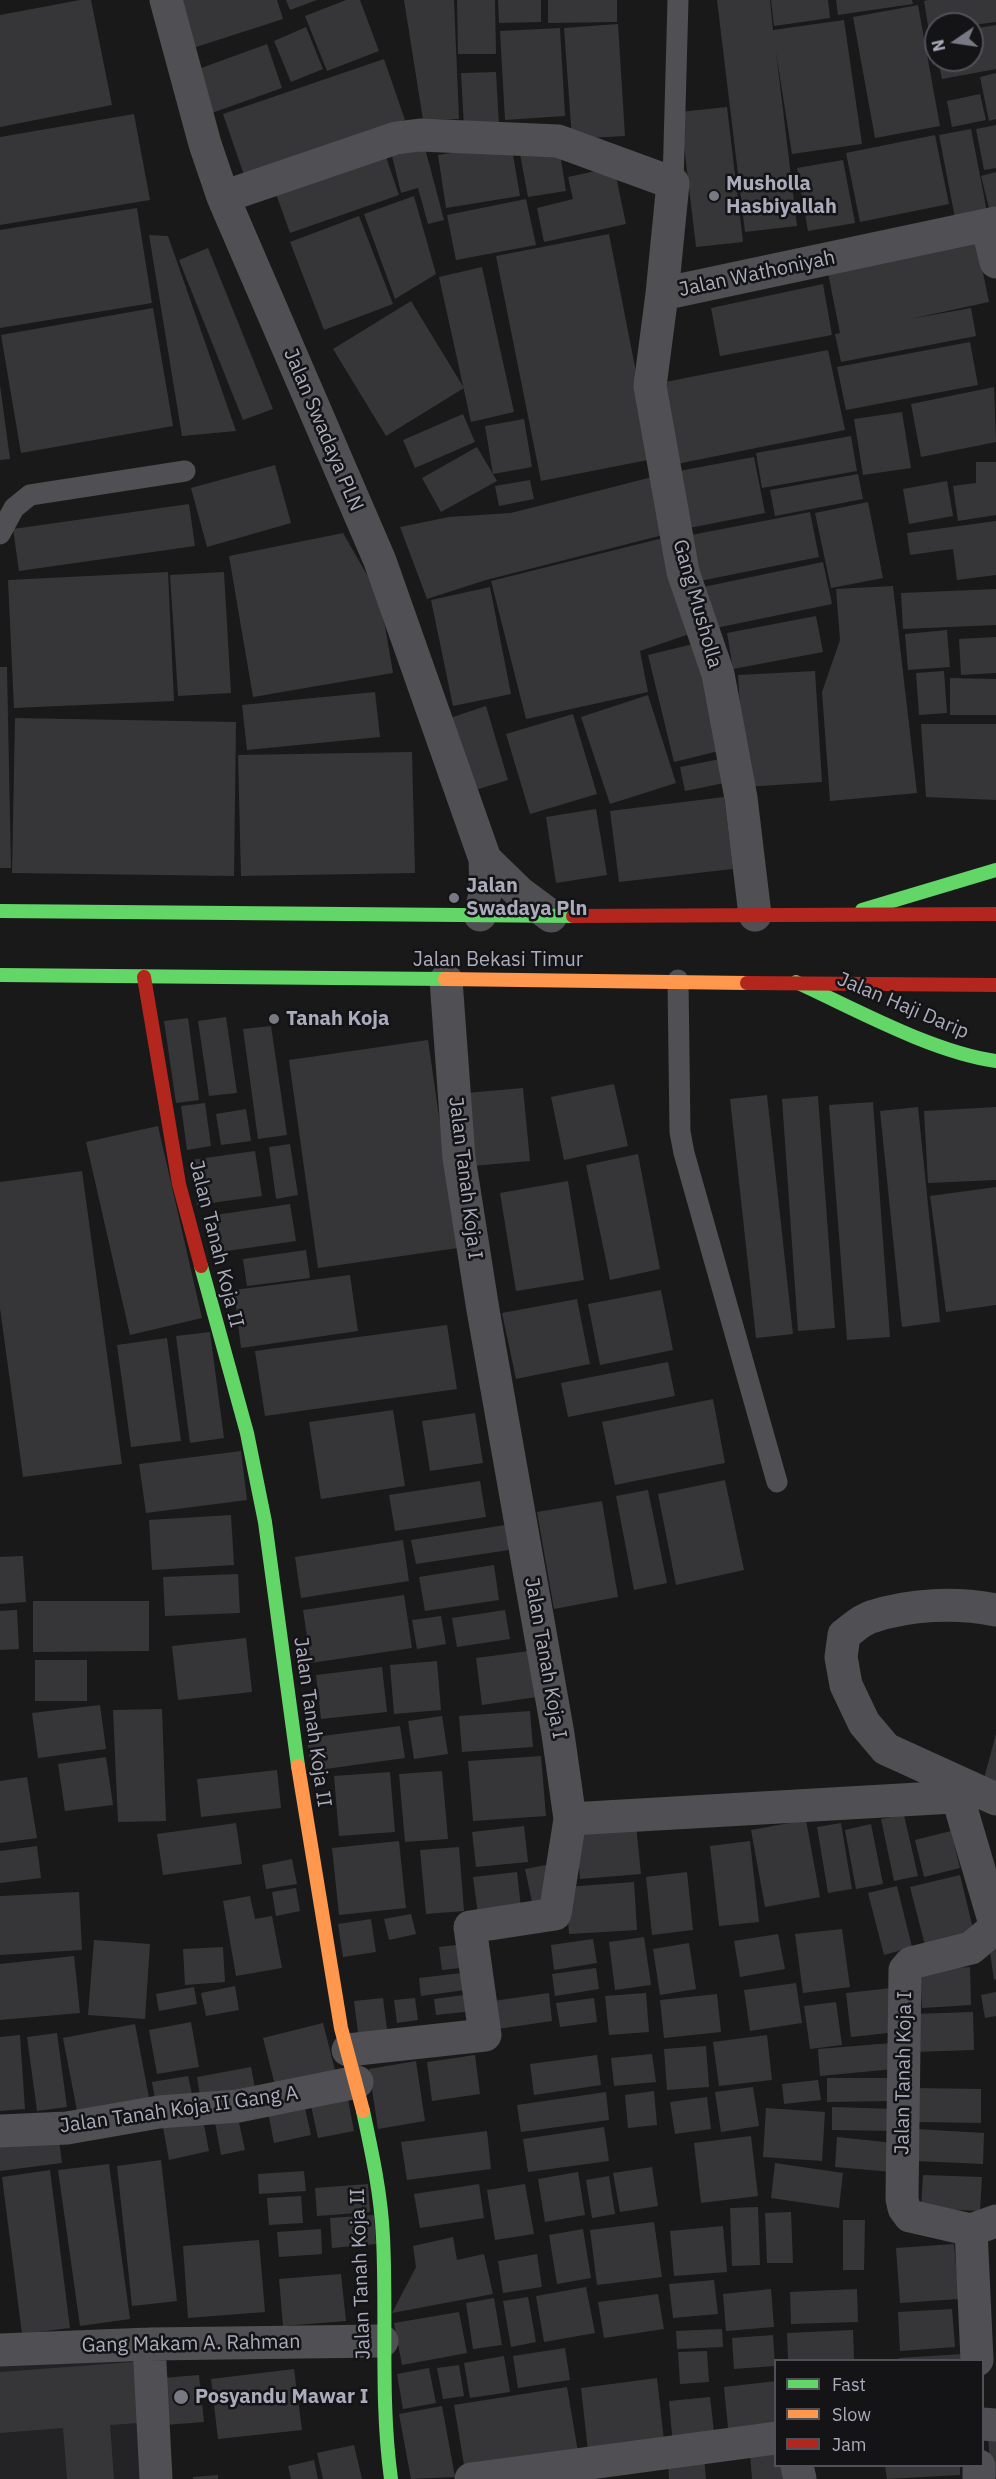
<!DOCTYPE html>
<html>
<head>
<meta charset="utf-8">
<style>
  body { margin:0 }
  #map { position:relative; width:996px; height:2479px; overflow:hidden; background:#19191a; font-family:"IBM Plex Sans",sans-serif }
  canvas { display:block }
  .legend { position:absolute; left:774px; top:2359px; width:210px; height:108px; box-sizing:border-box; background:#141316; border:2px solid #505058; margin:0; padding:8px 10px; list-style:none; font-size:18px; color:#aaacbc }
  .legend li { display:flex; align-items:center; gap:12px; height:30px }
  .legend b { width:30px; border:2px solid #505058 }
  .north { position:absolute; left:924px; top:12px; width:60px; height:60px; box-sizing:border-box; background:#141316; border:2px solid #505058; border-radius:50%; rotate:257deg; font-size:16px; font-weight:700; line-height:24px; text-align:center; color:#aaacbc }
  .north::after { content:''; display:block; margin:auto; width:21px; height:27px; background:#777983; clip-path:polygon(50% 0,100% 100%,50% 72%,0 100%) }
</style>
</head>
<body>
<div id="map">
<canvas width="996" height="2479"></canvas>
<ul class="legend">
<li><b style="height:8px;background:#63d668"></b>Fast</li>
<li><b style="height:8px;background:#ff974d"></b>Slow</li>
<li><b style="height:8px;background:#b3261e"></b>Jam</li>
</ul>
<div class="north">N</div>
</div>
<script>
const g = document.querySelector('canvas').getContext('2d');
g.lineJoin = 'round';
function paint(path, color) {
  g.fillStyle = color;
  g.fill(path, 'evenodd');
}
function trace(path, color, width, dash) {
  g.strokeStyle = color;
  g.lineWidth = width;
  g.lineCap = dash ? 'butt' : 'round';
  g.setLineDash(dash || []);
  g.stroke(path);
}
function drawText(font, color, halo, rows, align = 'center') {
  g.font = font + ' "IBM Plex Sans",sans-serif';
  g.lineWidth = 5;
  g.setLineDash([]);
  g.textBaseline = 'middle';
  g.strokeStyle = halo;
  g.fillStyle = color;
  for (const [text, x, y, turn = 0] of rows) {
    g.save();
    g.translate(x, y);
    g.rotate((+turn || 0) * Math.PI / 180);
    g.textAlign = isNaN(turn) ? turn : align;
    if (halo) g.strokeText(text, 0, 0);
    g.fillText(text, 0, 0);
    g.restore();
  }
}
paint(new Path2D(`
  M135,2350L148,2479H0V2362Z`), '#232326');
paint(new Path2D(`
  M80,0H91L112,105L0,127V15Z
  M178,0H277L283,19L190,49Z
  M286,0H317L290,10Z
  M346,0H360L379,51L327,71L305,16Z
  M404,0H454L459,119L423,120Z
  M457,0H495L496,54H458Z
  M498,0H541V22L499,23Z
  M548,0H617V22L548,23Z
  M717,0H770L773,30L844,20L862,144L792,154L776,52L797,226L745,232Z
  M771,0H828L830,18L774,26Z
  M836,0H912L913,4L838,15Z
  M928,0H996V22L972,25L936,24V30L929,32L924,1Z
  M918,5L940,126L875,138L853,17Z
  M618,24L625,136L572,139L564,28Z
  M996,25V69L942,79L938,60H972V29Z
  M306,27L323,69L291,82L274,41Z
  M560,28L565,116L505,120L500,31Z
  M267,44L282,88L209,114L193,71Z
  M384,59L405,120L244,175L223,114Z
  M496,72L499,125L464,127L461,73Z
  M996,73V119L989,121L980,77Z
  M980,94L986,120L952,127L947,101Z
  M727,107L743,242L696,247L680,112Z
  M134,114L150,200L0,225V137Z
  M996,125V168L984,170L976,129Z
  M971,129L987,212L955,218L939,135Z
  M935,135L949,204L860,222L846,153Z
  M511,143L520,196L446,208L438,155Z
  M559,147L566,191L528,197L520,154Z
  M425,148L444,220L428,224L418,188L401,193L391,152Z
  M385,154L399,195L290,233L275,191Z
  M843,160L855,223L808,231L797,168Z
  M614,167L626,224L544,242L537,208L573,199L568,177Z
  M996,172V210L990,212L981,176Z
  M414,196L436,274L395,299L364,214Z
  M526,199L536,245L456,260L447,215Z
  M137,208L152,303L0,328V230Z
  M359,216L393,304L324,330L290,242Z
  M609,234L653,459L541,481L496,256Z
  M149,235L168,236L236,431L182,436Z
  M976,239L989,302L910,319L971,308L976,336L841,362L835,334L840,333L827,268Z
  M208,248L273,409L243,420L179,260Z
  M482,267L514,412L471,422L439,277Z
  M823,284L832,335L720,356L711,308Z
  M411,301L464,388L386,436L333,349Z
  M153,308L173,426L21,453L1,335Z
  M970,342L978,385L846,410L837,367Z
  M828,350L845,430L672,465L655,384Z
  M0,385L10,459L0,460Z
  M994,387L996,442L921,457L911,404Z
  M902,412L911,468L863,475L854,419Z
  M463,414L475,442L415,468L403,440Z
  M524,419L532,467L493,474L485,426Z
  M851,436L857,471L762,488L756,453Z
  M477,447L497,481L441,512L422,478Z
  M754,457L765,513L679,530L668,473Z
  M976,462H996V515L958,521L953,486L976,483Z
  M275,465L291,523L207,547L191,488Z
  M858,474L863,499L775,516L770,490Z
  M656,476L671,533L486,580L427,599L400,527L449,517L511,513Z
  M530,480L534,499L499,506L495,486Z
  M947,481L953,516L909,524L903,489Z
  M868,502L883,578L831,588L815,513Z
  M189,504L195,546L19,571L13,529Z
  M810,512L819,557L690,583L681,537Z
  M996,521V575L957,580L953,549L910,555L907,533Z
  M343,533L374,587L385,626L393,673L253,697L229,556Z
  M667,537L695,632L640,651L648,692L526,719L491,581Z
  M823,562L832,604L711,629L703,587Z
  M168,572L174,701L14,708L8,580Z
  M224,572L231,693L178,696L170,575Z
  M893,586L917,793L830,801L822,692L840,640L836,589Z
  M490,587L511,694L453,706L431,600Z
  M996,589V625L903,629L901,593Z
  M816,616L823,652L733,669L727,633Z
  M947,630L950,667L908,670L905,634Z
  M996,637V673L961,675L959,639Z
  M705,641L727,749L674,762L648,655Z
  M0,667H7L11,868H0Z
  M815,671L822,782L745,787L738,675Z
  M944,671L947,713L919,715L916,673Z
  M950,678L996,679V715H950Z
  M375,692L380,737L247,750L242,705Z
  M648,695L676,783L610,804L581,717Z
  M486,706L508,780L469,792L447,719Z
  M573,714L597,794L530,814L506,734Z
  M15,718L236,722L234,876L12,873Z
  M921,724H996V800L926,797Z
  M412,752L415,873L241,876L238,755Z
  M725,758L730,782L685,791L680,767Z
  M724,797L733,869L619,882L610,811Z
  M596,809L607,875L556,883L546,817Z
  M226,1017L237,1093L209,1096L198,1021Z
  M188,1018L199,1100L176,1103L164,1021Z
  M271,1026L287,1135L258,1139L243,1029Z
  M428,1040L458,1248L318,1268L289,1060Z
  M614,1084L628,1146L564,1160L551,1097Z
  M523,1088L530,1161L473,1166L466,1093Z
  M767,1095L793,1334L756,1338L730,1099Z
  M818,1096L835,1328L798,1331L782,1099Z
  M873,1102L890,1337L847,1340L829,1105Z
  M205,1103L211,1146L187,1150L181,1106Z
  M918,1107L940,1322L902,1327L880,1111Z
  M996,1107V1180L928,1183L924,1111Z
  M246,1109L251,1141L221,1145L216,1114Z
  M158,1126L202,1318L130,1335L86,1142Z
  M290,1144L298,1195L276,1199L269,1147Z
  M255,1151L262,1196L197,1205L191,1160Z
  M638,1154L660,1269L610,1280L586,1165Z
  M82,1171L122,1464L23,1477L0,1308V1182Z
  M568,1181L584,1280L516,1291L500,1193Z
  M996,1187V1305L946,1312L930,1196Z
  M290,1204L296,1241L220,1252L215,1215Z
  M306,1250L310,1278L247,1286L243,1259Z
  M350,1275L358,1331L241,1348L234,1290Z
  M661,1290L673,1350L600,1365L588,1304Z
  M577,1299L590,1364L516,1379L502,1313Z
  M447,1325L457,1389L265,1416L255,1351Z
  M210,1332L224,1438L190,1443L176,1336Z
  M167,1338L181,1441L131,1447L117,1345Z
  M668,1362L675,1396L568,1417L561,1383Z
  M713,1399L725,1463L615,1485L602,1422Z
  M393,1410L405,1486L321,1499L309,1422Z
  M475,1413L483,1463L430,1471L422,1421Z
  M241,1451L247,1500L146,1513L139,1464Z
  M725,1480L744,1570L676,1585L658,1494Z
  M480,1481L486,1517L395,1531L389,1495Z
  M648,1490L667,1583L634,1590L616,1496Z
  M602,1501L618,1597L554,1609L537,1512Z
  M231,1515L234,1565L152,1570L149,1520Z
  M505,1525L509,1550L416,1564L411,1540Z
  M403,1540L409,1581L301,1598L295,1557Z
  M23,1556L26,1602L0,1604V1557Z
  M494,1565L499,1600L425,1611L419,1577Z
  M238,1574L240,1613L165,1616L163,1577Z
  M404,1595L412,1648L311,1663L303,1610Z
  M33,1601H149V1651L33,1652Z
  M17,1610L19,1649L0,1650V1611Z
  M505,1610L510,1639L457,1647L452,1618Z
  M441,1616L446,1644L417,1649L412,1620Z
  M246,1638L252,1692L178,1700L172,1646Z
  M537,1650L544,1696L482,1705L476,1658Z
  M35,1660H87V1701H35Z
  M437,1661L441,1710L394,1714L390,1665Z
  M382,1667L387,1712L321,1719L316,1675Z
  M100,1705L106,1749L38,1758L32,1713Z
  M162,1709L166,1821L118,1822L113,1710Z
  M530,1711L533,1747L462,1752L459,1716Z
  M442,1716L448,1754L414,1759L408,1721Z
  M400,1726L405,1758L311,1771L307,1738Z
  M996,1734V1785L983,1782Z
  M541,1756L546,1816L473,1821L468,1761Z
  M106,1757L113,1805L65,1811L58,1764Z
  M277,1770L281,1808L201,1817L197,1779Z
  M442,1771L448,1839L405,1842L399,1774Z
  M390,1772L395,1832L339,1836L334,1776Z
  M27,1777L37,1838L0,1843V1781Z
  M904,1815L918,1876L894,1881L881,1819Z
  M806,1820L820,1897L765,1907L751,1830Z
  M236,1823L242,1864L163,1875L157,1834Z
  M841,1823L852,1889L828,1893L817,1827Z
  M871,1824L883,1884L856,1889L845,1830Z
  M636,1825L641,1874L580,1879L576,1830Z
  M524,1826L528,1862L476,1867L472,1832Z
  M951,1831L960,1868L924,1877L915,1840Z
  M399,1841L406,1908L339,1915L332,1848Z
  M750,1841L759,1922L719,1926L710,1846Z
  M37,1846L41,1878L0,1883V1851Z
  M459,1847L464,1911L426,1914L420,1850Z
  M292,1859L297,1884L266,1889L262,1865Z
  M546,1865L553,1903L533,1907L525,1869Z
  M517,1872L522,1917L479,1922L473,1877Z
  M687,1872L693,1930L652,1935L646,1877Z
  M960,1875L976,1941L927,1953L910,1887Z
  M634,1882L637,1930L569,1934L566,1887Z
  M897,1886L912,1947L884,1955L868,1893Z
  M296,1888L300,1911L276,1916L272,1892Z
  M79,1892L82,1950L0,1955V1896Z
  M250,1896L255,1919L272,1916L282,1968L236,1976L223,1901Z
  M411,1914L416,1934L389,1940L384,1919Z
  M371,1919L376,1952L343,1957L338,1924Z
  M842,1929L850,1987L803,1993L795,1934Z
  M778,1934L785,1969L740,1977L734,1941Z
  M644,1937L651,1985L615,1990L609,1942Z
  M996,1938V1979L994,1980L988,1939Z
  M593,1939L597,1963L554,1970L551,1945Z
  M94,1940L150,1944L145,2019L88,2015Z
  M689,1943L696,1989L660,1995L653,1949Z
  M466,1944L469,1967L442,1970L439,1947Z
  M223,1947L225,1982L185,1985L183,1949Z
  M74,1956L80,2013L0,2020V1964Z
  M970,1967L971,2005L922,2008L920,1970Z
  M596,1968L599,1989L555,1996L552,1974Z
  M470,1972L472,1989L421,1996L419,1978Z
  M796,1983L802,2023L750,2031L744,1990Z
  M235,1986L239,2010L206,2016L201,1993Z
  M194,1987L197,2004L159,2011L156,1994Z
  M892,1988L897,2032L851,2037L846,1993Z
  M996,1992V2016L985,2018L981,1995Z
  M549,1993L552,2021L491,2030L486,2002Z
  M646,1993L649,2032L609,2035L605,1996Z
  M471,1994L473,2011L436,2015L434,1999Z
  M717,1994L721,2032L664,2038L660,2000Z
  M383,1998L388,2037L359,2040L354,2001Z
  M415,1998L418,2020L397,2023L394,2000Z
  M594,1998L597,2022L560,2027L556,2003Z
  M836,2002L842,2045L810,2049L804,2006Z
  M973,2012L974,2050L915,2052L913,2014Z
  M191,2022L199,2067L157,2074L149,2030Z
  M323,2023L337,2078L277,2093L263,2038Z
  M135,2024L151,2108L79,2121L63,2038Z
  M57,2033L67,2107L37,2111L27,2037Z
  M20,2035L25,2109L0,2111V2037Z
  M767,2035L772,2080L719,2086L713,2042Z
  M892,2043L894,2069L820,2076L818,2049Z
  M706,2046L709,2087L667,2090L664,2049Z
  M652,2054L656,2082L614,2086L611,2058Z
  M475,2055L480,2094L432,2101L427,2062Z
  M597,2055L601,2085L534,2095L530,2064Z
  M416,2061L425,2121L378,2129L369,2069Z
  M251,2067L256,2093L201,2102L197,2077Z
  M188,2076L193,2099L156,2105L152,2082Z
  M827,2078H893V2101L827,2102Z
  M818,2080L821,2100L784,2104L782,2084Z
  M753,2087L759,2126L721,2132L715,2092Z
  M918,2088L981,2089V2123L917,2122Z
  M654,2091L657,2125L628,2128L625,2095Z
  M606,2092L609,2120L521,2132L517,2105Z
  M347,2094L354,2131L318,2138L310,2101Z
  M707,2097L711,2129L675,2134L670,2102Z
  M303,2099L311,2135L274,2143L267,2107Z
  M832,2107L897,2109L896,2131L832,2130Z
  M766,2108L825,2112L822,2161L763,2157Z
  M237,2113L245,2150L221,2155L214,2117Z
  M202,2114L209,2151L169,2160L162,2122Z
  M604,2127L609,2161L528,2172L523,2139Z
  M917,2129L984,2133L983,2164L915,2161Z
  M487,2131L491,2169L407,2180L401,2142Z
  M58,2132L62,2163L0,2171V2140Z
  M751,2136L758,2196L701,2203L694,2143Z
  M837,2137L894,2143L892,2172L835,2167Z
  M161,2160L177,2301L132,2306L117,2166Z
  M775,2163L843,2173L839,2208L771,2198Z
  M109,2164L130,2319L80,2326L58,2170Z
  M652,2167L658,2206L620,2212L613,2173Z
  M50,2170L70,2328L22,2334L2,2177Z
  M304,2171L306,2191L259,2194L258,2174Z
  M578,2172L585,2215L545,2222L538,2179Z
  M923,2175L982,2177L980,2211L921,2208Z
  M609,2176L615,2214L592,2218L586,2180Z
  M368,2184L370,2212L317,2216L315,2188Z
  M479,2184L484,2218L420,2228L414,2194Z
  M525,2184L534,2234L495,2240L487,2190Z
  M301,2196L303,2223L269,2225L267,2198Z
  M758,2207L760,2265L732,2266L730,2208Z
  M791,2212L793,2263H767L765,2213Z
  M374,2215L376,2244L332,2248L330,2218Z
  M843,2220H865L864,2270H843Z
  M654,2222L662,2277L597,2285L590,2230Z
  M723,2226L727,2272L674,2276L670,2231Z
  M321,2229L322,2254L279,2257L277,2232Z
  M583,2229L591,2278L557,2284L549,2235Z
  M453,2237L457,2260L484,2254L493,2294L392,2313L416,2267L413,2246Z
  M259,2240L265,2312L188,2318L183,2246Z
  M954,2244L959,2299L900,2303L896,2248Z
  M537,2254L542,2287L503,2293L498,2261Z
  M341,2274L346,2321L283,2326L279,2279Z
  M714,2280L718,2314L673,2318L669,2284Z
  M586,2287L595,2333L544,2342L536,2296Z
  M771,2289L774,2327L726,2331L723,2294Z
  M857,2289L858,2322L791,2324L790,2292Z
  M658,2294L664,2329L604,2338L598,2302Z
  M528,2297L536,2342L511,2347L503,2301Z
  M494,2298L502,2345L473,2349L466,2303Z
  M952,2309L955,2347L900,2351L898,2312Z
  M459,2312L467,2353L402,2365L394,2323Z
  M722,2329L723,2347L677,2349L676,2331Z
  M853,2330L854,2360H788L787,2333Z
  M773,2335L775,2366L734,2369L732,2338Z
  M565,2348L570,2380L518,2388L513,2356Z
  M707,2351L709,2382L680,2384L678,2352Z
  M963,2354V2360H899L898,2358Z
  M504,2356L510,2392L470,2398L464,2363Z
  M134,2362L139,2423L110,2425L114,2479H67L63,2428L0,2433V2372Z
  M459,2365L464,2396L443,2399L437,2368Z
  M429,2368L436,2403L403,2409L397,2374Z
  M294,2369L302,2430L218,2439L211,2379Z
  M199,2375L204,2422L165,2425L162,2378Z
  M657,2378L665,2450L589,2460L581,2388Z
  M776,2381V2433L729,2438L724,2387Z
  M567,2387L579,2458L466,2477L454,2405Z
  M710,2397L715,2441L673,2445L669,2401Z
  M442,2406L455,2477L411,2479L399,2414Z
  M988,2436H996V2477H991Z
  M354,2445L362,2479H323L317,2453Z
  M776,2451V2466H788L789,2479H752L750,2454Z
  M704,2456L706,2479H669L668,2459Z
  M314,2460L318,2479H291L288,2466Z
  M885,2466H960V2475L887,2479Z
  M218,2475V2479H193V2477Z`), '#363638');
trace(new Path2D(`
  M673,183L678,0
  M0,534L14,508L30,495L185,471
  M678,980L680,1132L684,1153L777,1482`), '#4f4f54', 21);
trace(new Path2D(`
  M166,0L205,144L223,197L380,561L485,859L486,890L480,915
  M223,197L396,138L420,135L558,141L673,183L662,294L996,223
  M987,225L996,262
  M662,294L650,386L683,572L718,674L741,798L755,915
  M485,859L520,893L551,916
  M996,1610C956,1602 910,1604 871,1617C861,1620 852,1629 844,1635L841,1657L846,1685L864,1723L886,1749L996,1799
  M570,1819L953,1797L960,1805L996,1927
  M996,1927L971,1948L911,1963L905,1970L902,2199L904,2208L910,2216L971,2230L996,2221
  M348,2050L485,2035L470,1927L555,1914L570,1819L558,1734L483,1310L459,1158L446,980
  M0,2131L67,2128L159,2112L238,2106L357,2082
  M971,2230L977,2360
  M149,2344L156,2479
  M0,2350L149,2344L382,2341
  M982,2424L996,2425
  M797,2466L800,2479
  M471,2479L776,2438
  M979,2479V2466`), '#4f4f54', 33);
trace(new Path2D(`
  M862,910L996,870
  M0,911L573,916
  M0,975L445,979
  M796,982C855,1009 932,1052 996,1061
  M201,1266L247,1433L265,1522L298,1766
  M363,2111C372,2153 381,2194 383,2237C387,2317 380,2399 391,2479`), '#63d668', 14);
trace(new Path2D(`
  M445,979L747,983
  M298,1766L341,2028L363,2111`), '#ff974d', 14);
trace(new Path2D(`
  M573,916L996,914
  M144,977L179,1184L201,1266
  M747,983L996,985`), '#b3261e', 14);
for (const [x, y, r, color] of [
  [714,196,6,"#777983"],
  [454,898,6,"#777983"],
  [274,1019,6,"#777983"],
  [181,2397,8,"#777983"]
]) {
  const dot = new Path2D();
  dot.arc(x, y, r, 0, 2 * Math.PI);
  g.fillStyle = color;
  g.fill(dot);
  trace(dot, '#141316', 2);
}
drawText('bold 20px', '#aaacbc', '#141316', [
  ["Musholla",726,184],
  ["Hasbiyallah",726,207],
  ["Jalan",466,886],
  ["Swadaya Pln",466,909],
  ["Tanah Koja",286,1019],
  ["Posyandu Mawar I",195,2397]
], 'left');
drawText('20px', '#aaacbc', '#141316', [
  ["Jalan Wathoniyah",757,274,-12],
  ["Jalan Swadaya PLN",323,430,67],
  ["Gang Musholla",697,604,74],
  ["Jalan Bekasi Timur",498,960],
  ["Jalan Haji Darip",903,1006,23],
  ["Jalan Tanah Koja I",465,1178,83],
  ["Jalan Tanah Koja II",216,1244,76],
  ["Jalan Tanah Koja I",545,1658,80],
  ["Jalan Tanah Koja II",312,1722,82],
  ["Jalan Tanah Koja I",904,2073,-89],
  ["Jalan Tanah Koja II Gang A",179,2110,-8],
  ["Jalan Tanah Koja II",361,2274,-92],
  ["Gang Makam A. Rahman",191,2344,-1]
]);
</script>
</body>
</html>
